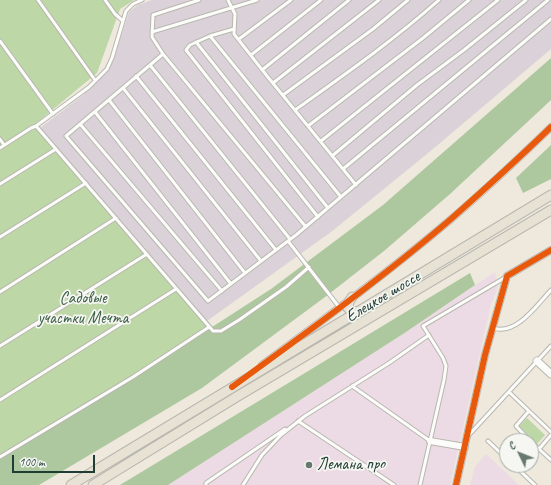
<!DOCTYPE html>
<html>
<head>
<meta charset="utf-8">
<style>
  body { margin:0 }
  #map { position:relative; width:551px; height:485px; overflow:hidden; background:#eee8dd; font-family:Caveat,sans-serif }
  canvas { display:block }
  .north { position:absolute; left:499px; top:433px; width:40px; height:40px; box-sizing:border-box; background:#f6f6f2; border:1px solid #a0aca6; border-radius:50%; rotate:313deg; font-size:11px; font-weight:700; line-height:16px; text-align:center; color:#1f3d34 }
  .north::after { content:''; display:block; margin:auto; width:14px; height:18px; background:#67796f; clip-path:polygon(50% 0,100% 100%,50% 72%,0 100%) }
  .scale { position:absolute; left:12px; top:455px; width:83px; height:18px; box-sizing:border-box; border:2px solid #1f3d34; border-top:0; padding-left:5px; font-size:12px; line-height:14px; white-space:nowrap; color:#1f3d34; -webkit-text-stroke:3px #f6f6f2; paint-order:stroke }
</style>
</head>
<body>
<div id="map">
<canvas width="551" height="485"></canvas>
<div class="north">С</div>
<div class="scale">100 m</div>
</div>
<script>
const g = document.querySelector('canvas').getContext('2d');
g.lineJoin = 'round';
function paint(path, color) {
  g.fillStyle = color;
  g.fill(path, 'evenodd');
}
function trace(path, color, width, dash) {
  g.strokeStyle = color;
  g.lineWidth = width;
  g.lineCap = dash ? 'butt' : 'round';
  g.setLineDash(dash || []);
  g.stroke(path);
}
function drawText(font, color, halo, rows, align = 'center') {
  g.font = font + ' Caveat,sans-serif';
  g.lineWidth = 3.5;
  g.setLineDash([]);
  g.textBaseline = 'middle';
  g.strokeStyle = halo;
  g.fillStyle = color;
  for (const [text, x, y, turn = 0] of rows) {
    g.save();
    g.translate(x, y);
    g.rotate((+turn || 0) * Math.PI / 180);
    g.textAlign = isNaN(turn) ? turn : align;
    if (halo) g.strokeText(text, 0, 0);
    g.fillText(text, 0, 0);
    g.restore();
  }
}
paint(new Path2D(`
  M495,272L498,287L491,304L450,485H168L406,332Z
  M486,454L519,485H470L475,467Z`), '#ecdbe5');
paint(new Path2D(`
  M152,0H551V49L433,149L331,232L207,321L40,128L82,96L106,73L113,61L129,12L138,5Z`), '#dbd1d9');
paint(new Path2D(`
  M0,0H134L120,9L97,73L34,125L209,329L0,456Z
  M527,418L545,435L537,444L519,426Z`), '#bdd7a7');
paint(new Path2D(`
  M551,58V100L450,194L384,251L325,297L202,388L39,485H0V456L209,329L271,289L383,205Z
  M551,145V179L523,193L516,178Z
  M470,273L475,285L406,332L168,485H120Z`), '#adc89e');
const service = new Path2D(`
  M38,0L95,80
  M105,0L115,14L123,21
  M142,0L133,4L126,11L112,58L107,69L89,87L36,126L213,331H221L239,320L286,287L309,267
  M199,0L153,15L152,37L163,54L66,136L208,301L296,235L551,19
  M228,0L235,14L234,34L267,76L356,185
  M234,29L210,36L341,197
  M152,32L257,0
  M210,36L190,45L186,50L318,217
  M239,39L291,0
  M0,41L53,114
  M196,42L328,208
  M163,54L306,227
  M251,55L321,0
  M150,65L290,239
  M262,70L349,0
  M136,76L276,250
  M273,83L379,0
  M123,88L261,261
  M283,95L373,29L408,0
  M109,100L245,273
  M295,110C344,75 394,40 439,0
  M95,112L231,284
  M80,124L222,291
  M308,126L423,38L469,0
  M0,139L4,145
  M321,141L498,0
  M0,148L31,128L36,126
  M332,156L417,85L464,50L526,0
  M343,169L548,0
  M0,184L56,149
  M0,237L86,183
  M288,241L339,307
  M0,292L116,218
  M493,328C516,336 537,305 551,290
  M0,346L147,254
  M352,386L430,441
  M509,392L551,432
  M0,400L176,289
  M529,411L516,426L530,441
  M298,421L394,485
  M551,435L539,449L551,460
  M468,436L551,346
  M488,441L507,459
  M531,442L539,449
  M0,457L133,377L209,327
  M514,465L535,485
  M206,485V483L285,429
  M243,485L262,455L281,435L305,416L389,363L429,335
  M420,485L444,380L446,366L443,358L423,326L506,277`);
const minor = new Path2D(`
  M262,365C326,318 390,271 450,220C485,190 518,159 551,127
  M430,441L465,447
  M456,485L485,355L507,276L551,250`);
const tertiary = new Path2D(`
  M537,361L551,374`);
const primary = new Path2D(`
  M352,297L349,302L348,308L353,312L360,311
  M71,485L551,195
  M93,485L238,396L551,210`);
trace(service, '#b8b7af', 5);
trace(minor, '#b8b7af', 8);
trace(tertiary, '#b8b7af', 9);
trace(primary, '#b8b7af', 11);
trace(service, '#fcfcfa', 3);
trace(minor, '#fcfcfa', 6);
trace(tertiary, '#fcfcfa', 7);
trace(primary, '#e8e2d5', 9);
trace(new Path2D(`
  M232,387C306,333 381,279 451,219C485,189 518,159 551,127
  M456,485L485,355L507,276L551,250`), '#e8590c', 6);
for (const [x, y, r, color] of [
  [309,465,4,"#67796f"]
]) {
  const dot = new Path2D();
  dot.arc(x, y, r, 0, 2 * Math.PI);
  g.fillStyle = color;
  g.fill(dot);
  trace(dot, '#f6f6f2', 1.5);
}
drawText('17px', '#1f3d34', '#f6f6f2', [
  ["Елецкое шоссе",383,297,-31]
]);
drawText('17px', '#3c6046', '#f6f6f2', [
  ["Садовые",83,299],
  ["участки Мечта",83,319]
]);
drawText('17px', '#1f3d34', '#f6f6f2', [
  ["Лемана про",317,465]
], 'left');
</script>
</body>
</html>
